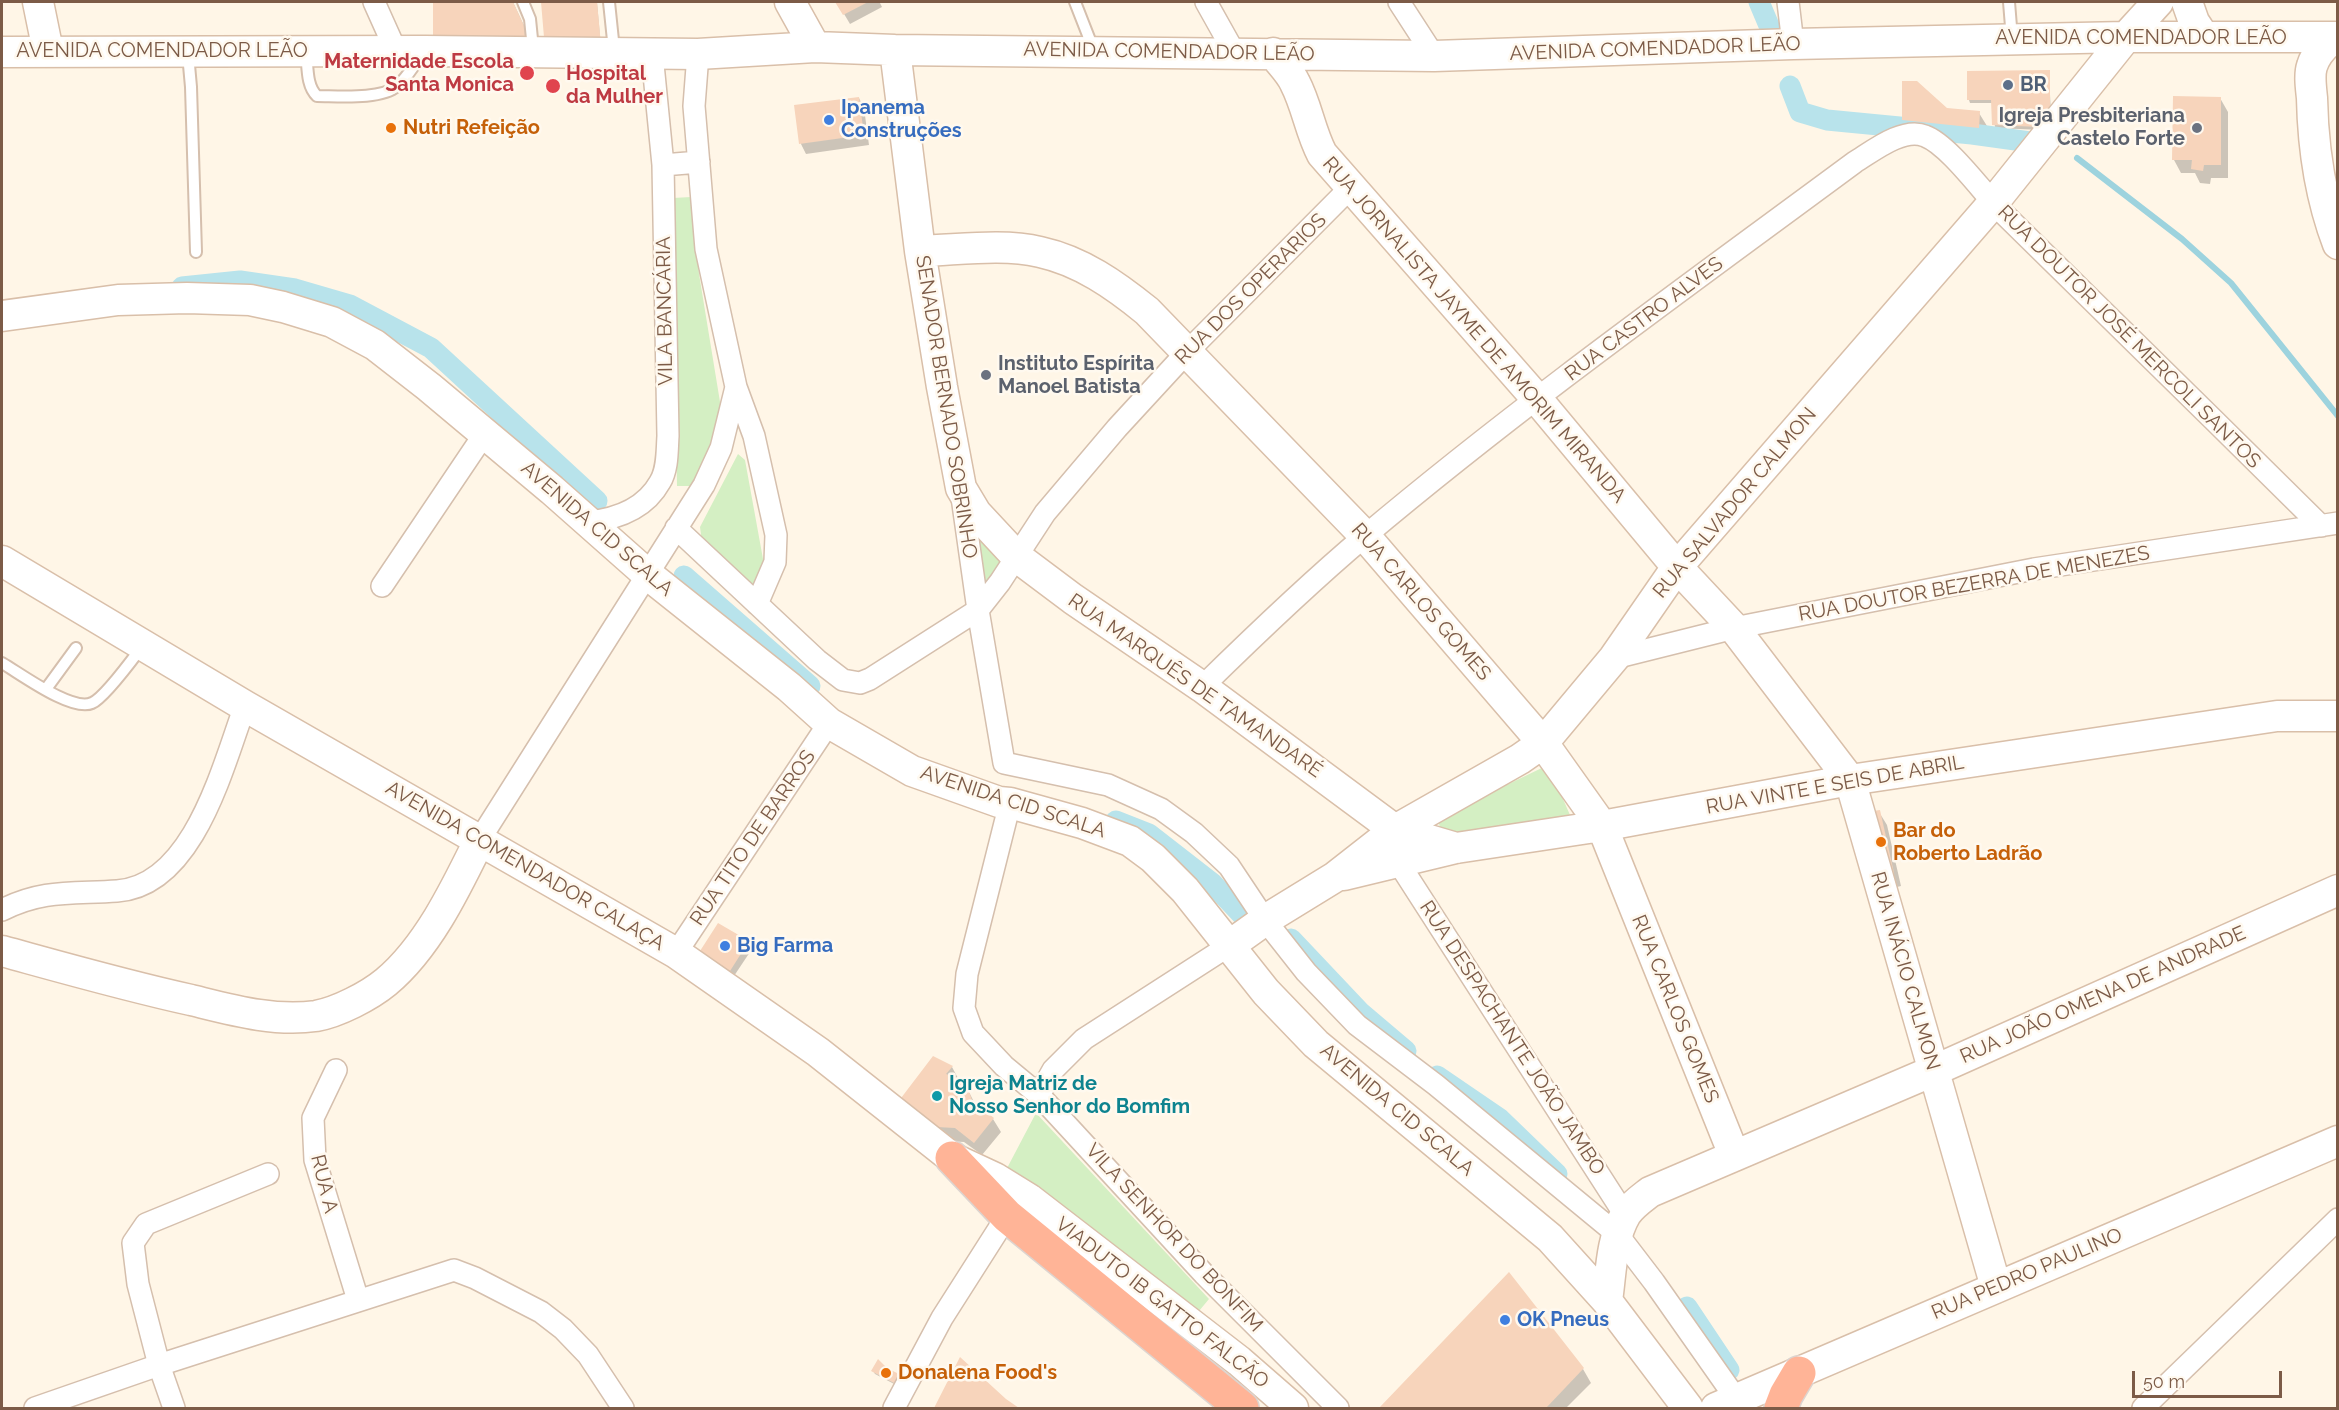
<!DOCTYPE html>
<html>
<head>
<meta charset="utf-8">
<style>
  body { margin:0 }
  #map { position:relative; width:2339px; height:1410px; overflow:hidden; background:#fff6e7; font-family:Raleway,sans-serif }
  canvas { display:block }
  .frame { position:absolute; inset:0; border:3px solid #7c5b47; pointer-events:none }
  .scale { position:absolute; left:2132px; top:1371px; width:150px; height:27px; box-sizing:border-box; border:3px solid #7c5b47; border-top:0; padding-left:8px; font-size:18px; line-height:21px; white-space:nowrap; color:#7c5b47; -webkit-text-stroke:4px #fff9ef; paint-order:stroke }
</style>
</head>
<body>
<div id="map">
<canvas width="2339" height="1410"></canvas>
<div class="frame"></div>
<div class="scale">50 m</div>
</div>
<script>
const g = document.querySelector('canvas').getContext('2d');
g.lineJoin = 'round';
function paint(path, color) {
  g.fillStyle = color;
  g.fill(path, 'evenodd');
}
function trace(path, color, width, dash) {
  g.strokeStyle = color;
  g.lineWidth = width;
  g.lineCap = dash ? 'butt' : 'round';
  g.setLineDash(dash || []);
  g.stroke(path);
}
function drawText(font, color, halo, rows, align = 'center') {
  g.font = font + ' Raleway,sans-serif';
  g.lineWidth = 5;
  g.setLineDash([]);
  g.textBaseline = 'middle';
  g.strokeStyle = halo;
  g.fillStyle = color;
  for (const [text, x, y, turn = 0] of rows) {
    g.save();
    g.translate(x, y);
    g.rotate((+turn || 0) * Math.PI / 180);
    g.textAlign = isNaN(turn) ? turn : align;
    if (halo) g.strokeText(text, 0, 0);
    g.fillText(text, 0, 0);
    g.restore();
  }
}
paint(new Path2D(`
  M691,197L699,274L721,408L714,460L695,486H677L673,198Z
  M738,454L745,460L765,570L759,585L748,589L702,542L700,527Z
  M976,531L1005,564L985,588Z
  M1548,765L1570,815L1456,839L1441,834L1438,818Z
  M1036,1113L1209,1299L1199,1311L1152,1283L1005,1172Z`), '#d4efc3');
paint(new Path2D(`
  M435,2H513L533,45H435Z
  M542,2H597L601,47L546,49Z
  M837,2H883L880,3L882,7L850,24Z
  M2049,72L2051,116L2042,130L1995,128L1993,103H1970L1969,100Z
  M859,98L864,108L869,145L806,154L801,144L796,106Z
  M2220,98L2228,112V178H2211L2210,184L2200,183L2195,173H2181L2174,160Z
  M1947,109L1979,113L1987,126L1986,141L1912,134L1904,120Z
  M1879,812L1887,825L1901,886L1893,888Z
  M719,925L748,942L752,949L734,976L705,957L702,951Z
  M934,1058L952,1067L959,1080L965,1084L975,1104L993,1119L1001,1132L982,1155L964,1142L946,1141L907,1116Z
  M1509,1274L1583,1369L1591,1383L1566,1408H1381Z
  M960,1359L1005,1400L1017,1408H935Z
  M878,1362L898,1386L875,1374L873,1371Z`), '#0003');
trace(new Path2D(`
  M2077,158L2182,239L2231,283L2338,416`), '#9dd3de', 6);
trace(new Path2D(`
  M1759,2L1770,28
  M1790,86L1800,112L1827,120L1972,134L2030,142
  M182,287L240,281L295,289L350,305L431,348L597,501
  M684,576L810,686
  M1116,821L1149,834L1212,883L1246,919
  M1291,939L1360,1012L1406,1051
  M1437,1076L1500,1119L1557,1174
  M1687,1307L1729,1370`), '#b8e3eb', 21);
paint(new Path2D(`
  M433,2H513L526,30V44L433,45Z
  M541,2H597L601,45L545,49Z
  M835,2H868L843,15Z
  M2050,70V113L2041,127L1992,125L1991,100H1967V71Z
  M1902,81H1917L1947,108L1980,111L1979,128L1902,120Z
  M2173,96L2221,97V165H2204L2203,171L2191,169L2192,160H2172Z
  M859,97L864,135L799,144L794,105Z
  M1880,810L1894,873L1884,875L1865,812Z
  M718,923L749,941L730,971L700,951Z
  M933,1056L953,1066L946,1074L961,1079L966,1083L972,1100L994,1118L974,1143L955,1128L937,1127L922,1114L916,1117L898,1102Z
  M1509,1272L1584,1368L1546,1408H1379Z
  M960,1357L1006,1399L1019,1408H934Z
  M878,1359L887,1368L901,1375L896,1384L871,1371Z`), '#f7d4bb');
const lane = new Path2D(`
  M523,2L530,19L533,49
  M609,2L614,50
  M1075,2L1093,48
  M2009,2L2012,39
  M306,52C308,66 306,86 317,96C338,96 381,100 397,86C406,79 414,65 421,56
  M188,54L191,87L196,252
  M2,663C21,674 72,712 92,703C104,698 132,660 141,648
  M46,689L76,648`);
const street = new Path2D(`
  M374,2L396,51
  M1206,2L1234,52
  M1399,2L1434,56
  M1788,2L1793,44
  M663,165L699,162
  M736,387L754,436L776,535L775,562L757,604
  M962,497L978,610L1004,763L1108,785L1161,809L1194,833L1229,866L1265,920L1306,972L1357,1025L1436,1085L1618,1235L1654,1282L1737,1400
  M588,522C617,519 645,509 660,482C668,469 667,450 668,436L663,165L652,54
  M676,528L817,660L843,680L860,683L870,679L978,610L1000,582L1045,513L1117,428L1187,352L1350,188
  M382,586L485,433
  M1614,658L1734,628L2034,569L2338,523
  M1202,687C1255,635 1308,584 1365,536C1522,404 1690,284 1855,162C1873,151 1903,127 1925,136C1949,145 1983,193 2002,212C2109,317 2215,421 2321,526
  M1010,803L967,974L964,1008L973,1033L1004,1066L1039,1095L1204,1274L1338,1408
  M480,839L704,485L721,448L736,387L706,249L694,106L698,54
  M1398,862L1625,1215
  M2,910C43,889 74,894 117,891C194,886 223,765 245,706
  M676,953L829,723
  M336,1070L313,1118L315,1160L358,1300
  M1039,1095L1053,1070L1084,1039L1230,945
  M35,1408L159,1365L454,1270L475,1278L541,1312L563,1329L588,1355L623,1408
  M174,1408L159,1365L138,1284L133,1243L146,1224L268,1174
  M894,1408L942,1318L1007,1216
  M2143,1408L2338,1219`);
const secondary = new Path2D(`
  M38,2L48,51
  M790,2L815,47
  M2187,2L2194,22L2204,37
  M2335,37C2324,45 2316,53 2312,66C2309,75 2311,88 2312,98C2313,148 2320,197 2338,244
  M895,50L920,251L942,387L961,488L976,513L1017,557L1073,599L1202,687L1395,830L1456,848
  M2,52L425,51L698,54L815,47L895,50L1434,56L1793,44L2126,37H2338
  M1273,53C1280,63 1290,72 1295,83C1307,106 1310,131 1322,154L1537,399L1677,567L1734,628L1850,780L1996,1287
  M920,251C959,250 1002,243 1040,252C1081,261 1115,285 1147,311L1365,536L1543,743L1602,826L1734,1155
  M2,316L118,300L187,298L250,300L283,307L332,322L375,345L429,387L552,490L647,574L789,687L829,723L912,771L999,802L1010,803L1082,823L1130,841L1153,858L1185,890L1266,992L1316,1044L1550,1238L1607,1301L1688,1408
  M2,561L245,706L676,953L818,1052L952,1158L995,1178L1029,1199L1239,1361L1293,1408
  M1344,875L1456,848L1602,826L1850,780L2277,716H2338
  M1230,945L1265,920L1335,877L1395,830L1520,759L1543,743L1614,658L1677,567L1993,203L2126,37L2158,2
  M2,951C64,968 127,986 191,1000C232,1010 274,1022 316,1016C338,1012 369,996 386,982C428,947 456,888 480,839
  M1607,1301C1611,1274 1611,1239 1626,1214C1632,1205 1641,1199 1650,1192L1933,1071L2338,890
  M1716,1408L2338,1141`);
const highway = new Path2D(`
  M952,1158L1007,1216L1242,1408
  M1781,1408L1786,1395L1799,1373`);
trace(lane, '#d5bfad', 14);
trace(street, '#d5bfad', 24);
trace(secondary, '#d9bfa9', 33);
trace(highway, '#ddd4cf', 36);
trace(lane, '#fff', 10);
trace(street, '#fff', 21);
trace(secondary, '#fff', 30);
trace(highway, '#ffb497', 33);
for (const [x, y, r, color] of [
  [527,73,8,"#e0444e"],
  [2008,85,6,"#5c6f8a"],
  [553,86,8,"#e0444e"],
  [829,120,6,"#3f7fe0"],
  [391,128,6,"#e8710a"],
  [2197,128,6,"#6b7280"],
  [986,375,6,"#6b7280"],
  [1881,842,6,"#e8710a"],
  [725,946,6,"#3f7fe0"],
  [937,1096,6,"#0f9aa8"],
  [1505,1320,6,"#3f7fe0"],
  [886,1373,6,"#e8710a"]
]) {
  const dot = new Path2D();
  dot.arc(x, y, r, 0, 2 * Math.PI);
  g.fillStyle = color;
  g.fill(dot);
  trace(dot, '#fff9ef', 2);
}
drawText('20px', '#7c5b47', '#fff9ef', [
  ["AVENIDA COMENDADOR LEÃO",2141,38],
  ["AVENIDA COMENDADOR LEÃO",1655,49,-2],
  ["AVENIDA COMENDADOR LEÃO",162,51],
  ["AVENIDA COMENDADOR LEÃO",1169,52,1],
  ["RUA DOS OPERARIOS",1251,289,-45],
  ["VILA BANCÁRIA",665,311,-91],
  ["RUA CASTRO ALVES",1644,319,-37],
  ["RUA JORNALISTA JAYME DE AMORIM MIRANDA",1474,330,49],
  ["RUA DOUTOR JOSÉ MERCOLI SANTOS",2129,337,45],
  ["SENADOR BERNADO SOBRINHO",946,407,81],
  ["RUA SALVADOR CALMON",1735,503,-50],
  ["AVENIDA CID SCALA",597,529,41],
  ["RUA DOUTOR BEZERRA DE MENEZES",1974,584,-10],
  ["RUA CARLOS GOMES",1421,602,49],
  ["RUA MARQUÊS DE TAMANDARÉ",1195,686,35],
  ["RUA VINTE E SEIS DE ABRIL",1835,785,-10],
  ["AVENIDA CID SCALA",1013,802,18],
  ["RUA TITO DE BARROS",753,838,-56],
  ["AVENIDA COMENDADOR CALAÇA",525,866,30],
  ["RUA INÁCIO CALMON",1905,971,74],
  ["RUA JOÃO OMENA DE ANDRADE",2103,995,-24],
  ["RUA CARLOS GOMES",1675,1009,68],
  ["RUA DESPACHANTE JOÃO JAMBO",1512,1038,57],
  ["AVENIDA CID SCALA",1397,1110,40],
  ["RUA A",324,1184,76],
  ["VILA SENHOR DO BONFIM",1174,1238,47],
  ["RUA PEDRO PAULINO",2027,1274,-23],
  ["VIADUTO IB GATTO FALCÃO",1162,1303,38]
]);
drawText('bold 20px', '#be3a42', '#fff9ef', [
  ["Maternidade Escola",514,62],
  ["Santa Monica",514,85],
  ["Hospital",566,74,"left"],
  ["da Mulher",566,97,"left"]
], 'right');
drawText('bold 20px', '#4e5e75', '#fff9ef', [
  ["BR",2020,85]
], 'left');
drawText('bold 20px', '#366cbe', '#fff9ef', [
  ["Ipanema",841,108],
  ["Construções",841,131],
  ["Big Farma",737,946],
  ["OK Pneus",1517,1320]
], 'left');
drawText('bold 20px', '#5b616d', '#fff9ef', [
  ["Igreja Presbiteriana",2185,116],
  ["Castelo Forte",2185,139],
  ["Instituto Espírita",998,364,"left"],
  ["Manoel Batista",998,387,"left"]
], 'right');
drawText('bold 20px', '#c56008', '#fff9ef', [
  ["Nutri Refeição",403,128],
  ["Bar do",1893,831],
  ["Roberto Ladrão",1893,854],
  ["Donalena Food's",898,1373]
], 'left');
drawText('bold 20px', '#0d838f', '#fff9ef', [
  ["Igreja Matriz de",949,1084],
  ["Nosso Senhor do Bomfim",949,1107]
], 'left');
</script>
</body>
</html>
